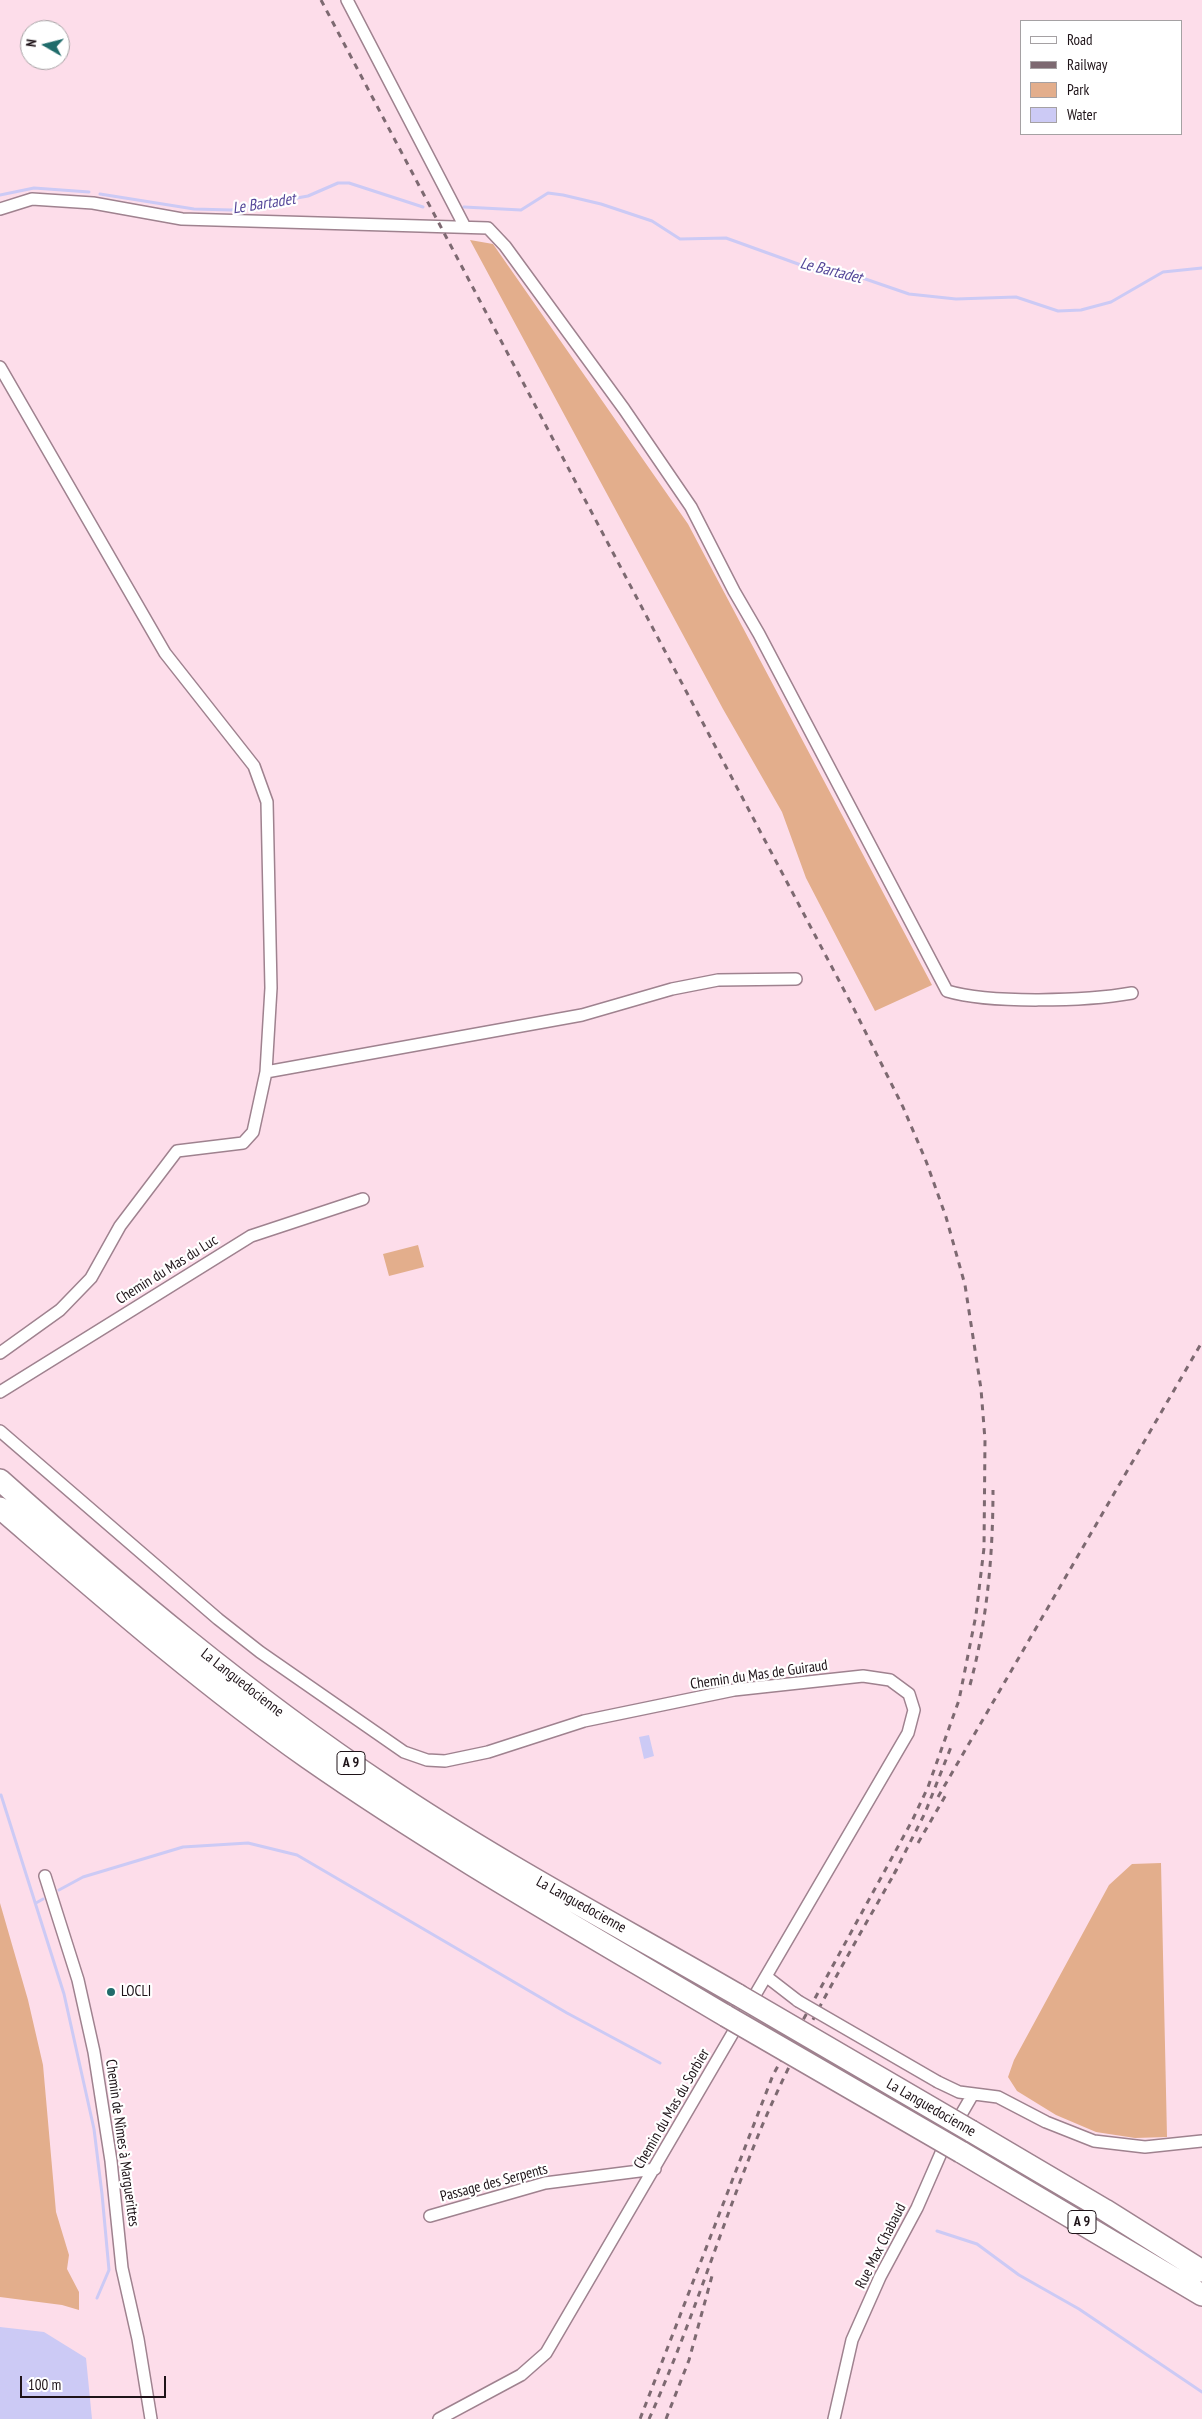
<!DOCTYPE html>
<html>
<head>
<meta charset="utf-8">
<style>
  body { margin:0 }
  #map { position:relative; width:1202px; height:2419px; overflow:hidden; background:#fdddea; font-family:"PT Sans Narrow",sans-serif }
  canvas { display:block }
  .legend { position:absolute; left:1020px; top:20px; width:162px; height:115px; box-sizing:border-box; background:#fff; border:1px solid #a5a1a3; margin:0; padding:6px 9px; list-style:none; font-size:15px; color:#1e1318 }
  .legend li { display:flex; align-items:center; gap:10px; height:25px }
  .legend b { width:25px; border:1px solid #a5a1a3 }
  .north { position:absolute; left:20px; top:20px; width:50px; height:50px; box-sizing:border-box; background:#fff; border:1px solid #a5a1a3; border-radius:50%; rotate:278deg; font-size:14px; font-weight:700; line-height:20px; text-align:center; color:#1e1318 }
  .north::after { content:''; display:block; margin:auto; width:18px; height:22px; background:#206c6b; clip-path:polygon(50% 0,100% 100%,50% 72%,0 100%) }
  .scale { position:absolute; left:20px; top:2376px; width:146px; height:22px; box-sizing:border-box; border:2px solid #1e1318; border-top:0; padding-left:6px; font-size:15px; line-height:18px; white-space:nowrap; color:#1e1318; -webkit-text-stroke:4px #fff; paint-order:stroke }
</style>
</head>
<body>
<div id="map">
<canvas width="1202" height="2419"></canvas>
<ul class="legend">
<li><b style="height:6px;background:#fff"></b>Road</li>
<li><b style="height:6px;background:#7d6971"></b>Railway</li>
<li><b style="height:14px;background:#e3ae8c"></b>Park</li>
<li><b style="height:14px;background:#cccaf5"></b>Water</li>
</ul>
<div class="north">N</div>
<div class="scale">100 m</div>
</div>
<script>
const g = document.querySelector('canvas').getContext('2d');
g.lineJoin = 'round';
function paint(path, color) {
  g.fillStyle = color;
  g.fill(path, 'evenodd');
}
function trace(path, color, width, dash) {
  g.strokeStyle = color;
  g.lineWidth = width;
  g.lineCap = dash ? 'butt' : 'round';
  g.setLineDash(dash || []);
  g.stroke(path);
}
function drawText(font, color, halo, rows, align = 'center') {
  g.font = font + ' "PT Sans Narrow",sans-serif';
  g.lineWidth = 4.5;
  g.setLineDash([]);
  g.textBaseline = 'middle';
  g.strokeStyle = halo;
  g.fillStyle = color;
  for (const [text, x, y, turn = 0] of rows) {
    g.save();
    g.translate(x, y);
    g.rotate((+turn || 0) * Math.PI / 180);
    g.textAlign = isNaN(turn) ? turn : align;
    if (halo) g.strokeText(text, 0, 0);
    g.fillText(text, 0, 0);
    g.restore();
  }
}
paint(new Path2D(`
  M470,240L493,244L688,524L932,985L875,1011L806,878L782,812L723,709Z
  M418,1245L424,1267L389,1276L383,1254Z
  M1161,1863L1167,2137L1135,2138L1096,2132L1056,2115L1017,2091L1008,2077L1014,2060L1109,1885L1132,1864Z
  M0,1903L28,2000L43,2065L56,2212L69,2255L67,2269L79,2292V2310L62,2305L0,2297Z`), '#e3ae8c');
paint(new Path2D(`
  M649,1735L654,1756L644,1759L639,1737Z
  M0,2327L44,2332L86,2358L92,2419H0Z`), '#cccaf5');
trace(new Path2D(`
  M100,194L194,209L231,210L308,196L338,183H349L423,207
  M0,195L34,188L89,192
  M464,207L521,210L548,193L563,195L601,204L652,221L680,239L726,238L812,269L845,272L909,294L956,299L1016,297L1058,311L1081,310L1111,302L1163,272L1202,268
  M1,1795L64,1994L94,2129L102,2194L109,2270L97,2298
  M59,1890L83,1877L183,1847L248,1843L297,1855L567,2013L660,2063
  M36,1903L43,1899
  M937,2231L977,2244L1019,2275L1079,2309L1202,2392`), '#cccaf5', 3);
const minor = new Path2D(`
  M347,0L465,227
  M0,209L32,199L93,203L182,219L488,228L505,246L624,409L691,507L734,591L759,634L947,991C990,1004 1087,1001 1132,993
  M0,367L165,653L254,766L267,802L271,988L266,1072L253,1132L243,1143L177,1151L120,1226L91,1278L60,1310L0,1353
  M266,1072L582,1015L672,989L718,980L796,979
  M0,1392L251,1236L363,1199
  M0,1431L218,1619L260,1652L404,1752L427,1760L445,1761L488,1752L584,1721L734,1690L863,1676L890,1680L909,1694L914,1710L908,1733L546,2353L521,2375L439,2419
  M45,1876L78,1980L94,2052L111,2161L122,2268L138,2339L151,2419
  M767,1977L798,2001
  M938,2082L959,2092L998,2097L1046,2122L1094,2141L1145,2147L1202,2141
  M430,2216L545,2183L655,2169
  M834,2419L852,2340L880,2277L917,2208L948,2137L973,2094`);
const motorway = new Path2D(`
  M0,1480C122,1589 247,1694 383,1785C497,1862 619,1926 738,1995
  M0,1508C100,1594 200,1682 308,1758C443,1852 585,1932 726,2016
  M971,2131L1105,2210L1202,2271
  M961,2152L1202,2295`);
trace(minor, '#9f828f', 14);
trace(motorway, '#9f828f', 24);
trace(minor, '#fff', 11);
trace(motorway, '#fff', 21);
trace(new Path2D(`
  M321,0L854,1009L903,1107L926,1161L946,1217L965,1285L981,1389L985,1440L984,1548L976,1615L959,1700L928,1787L912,1821L773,2075L640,2419
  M970,1685C987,1622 993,1555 993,1490
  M938,1797L1202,1342
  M918,1843L947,1793
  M894,1874L925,1813L951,1747
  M649,2419C692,2324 722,2223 762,2126C800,2037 849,1953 897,1869
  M666,2419L689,2360L712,2276`), '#7d6971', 3, [6, 6]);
const minorBridge = new Path2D(`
  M798,2001L938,2082`);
const motorwayBridge = new Path2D(`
  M738,1995L971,2131
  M726,2016L961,2152`);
trace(minorBridge, '#9f828f', 14, []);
trace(motorwayBridge, '#9f828f', 24, []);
trace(minorBridge, '#fff', 11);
trace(motorwayBridge, '#fff', 21);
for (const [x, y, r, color] of [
  [111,1992,5,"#206c6b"]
]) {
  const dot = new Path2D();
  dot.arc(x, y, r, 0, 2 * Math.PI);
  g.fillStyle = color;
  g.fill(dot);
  trace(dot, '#fff', 2);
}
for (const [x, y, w] of [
  [351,1763,28],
  [1082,2222,28]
]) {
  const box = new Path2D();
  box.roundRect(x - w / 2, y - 11.5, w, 23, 4);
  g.fillStyle = '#fff';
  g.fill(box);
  trace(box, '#1e1318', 1);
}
drawText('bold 14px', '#1e1318', null, [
  ["A 9",351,1763],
  ["A 9",1082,2222]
]);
drawText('15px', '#1e1318', '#fff', [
  ["Chemin du Mas du Luc",167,1270,-32],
  ["Chemin du Mas de Guiraud",759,1675,-8],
  ["La Languedocienne",242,1683,38],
  ["La Languedocienne",581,1905,29],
  ["La Languedocienne",931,2108,30],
  ["Chemin du Mas du Sorbier",672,2109,-60],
  ["Chemin de Nîmes à Marguerittes",122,2143,82],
  ["Passage des Serpents",494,2183,-15],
  ["Rue Max Chabaud",881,2246,-63]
]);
drawText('15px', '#1e1318', '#fff', [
  ["LOCLI",121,1992]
], 'left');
drawText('italic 16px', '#544698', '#fff', [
  ["Le Bartadet",264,204,-9],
  ["Le Bartadet",831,271,14]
]);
</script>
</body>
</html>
